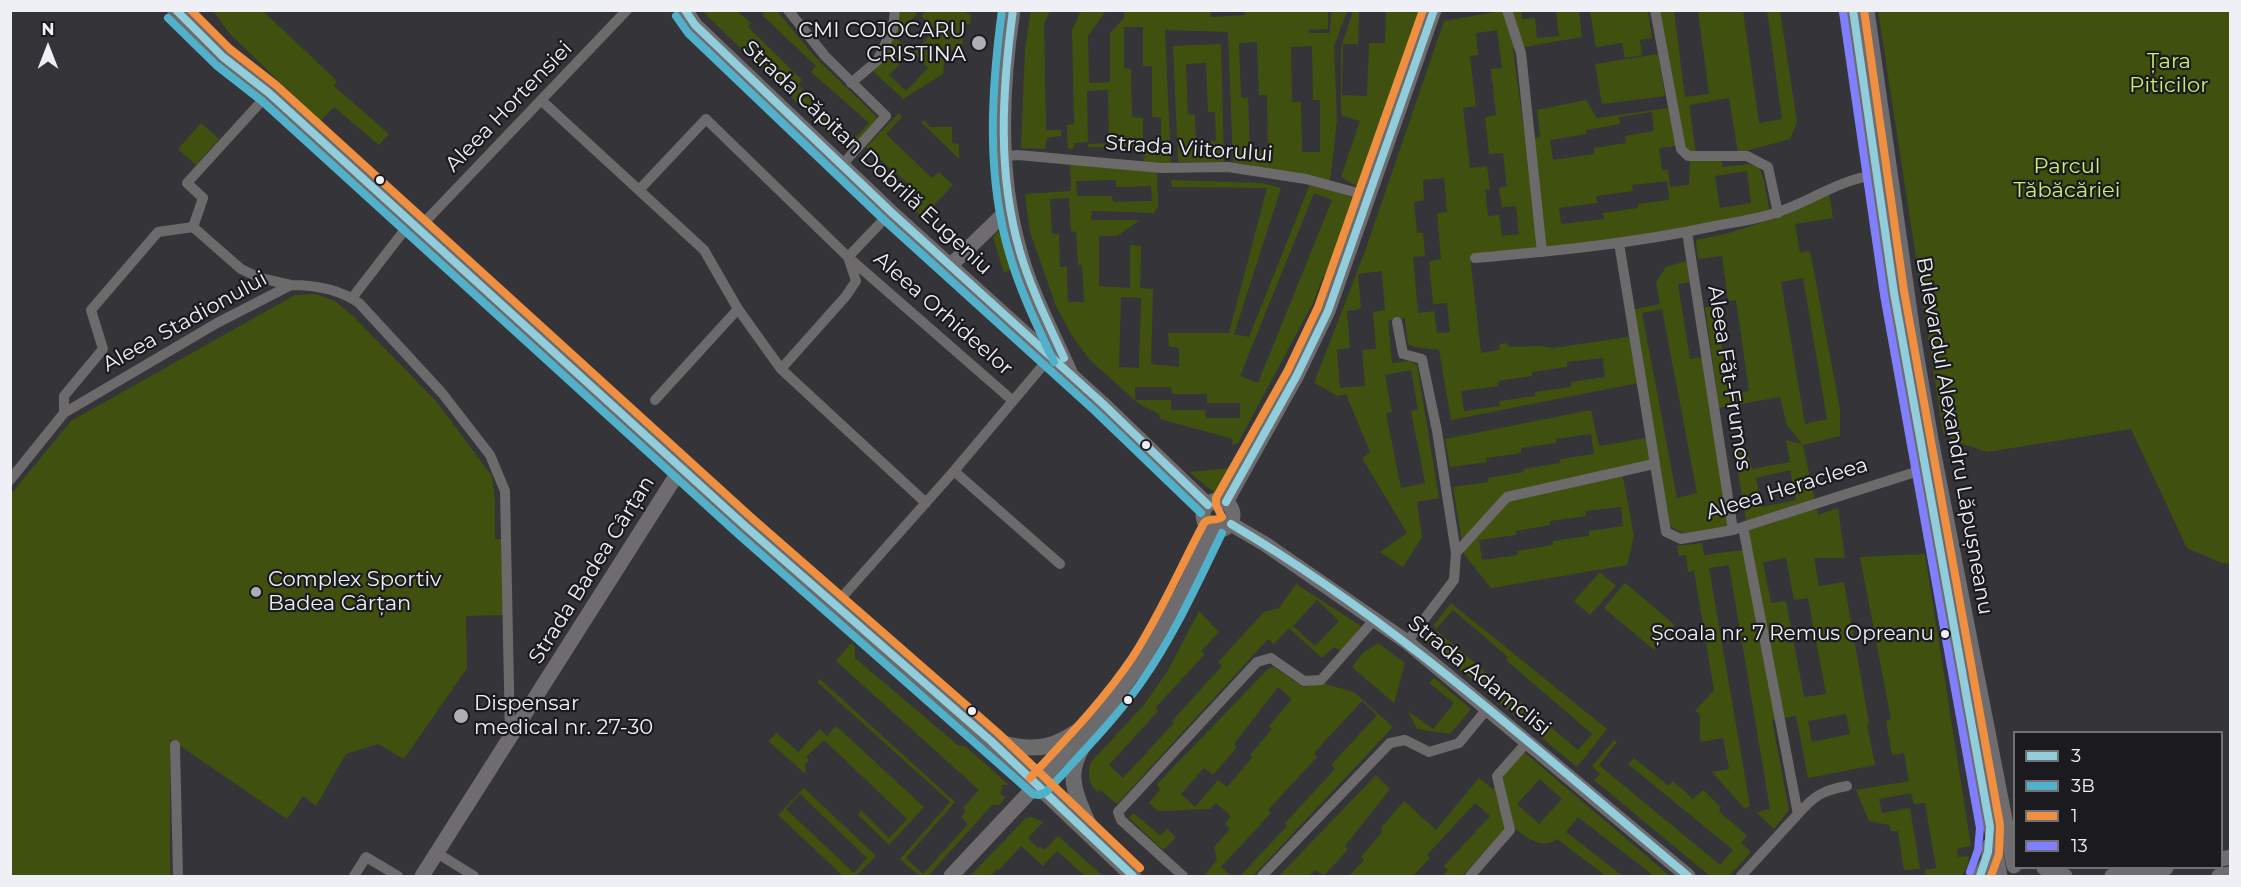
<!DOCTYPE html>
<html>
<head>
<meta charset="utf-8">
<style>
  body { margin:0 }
  #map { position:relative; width:2241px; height:887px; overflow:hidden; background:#343439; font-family:Montserrat,sans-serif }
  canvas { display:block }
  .frame { position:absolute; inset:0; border:12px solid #eff0f6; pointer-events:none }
  .legend { position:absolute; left:2013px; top:731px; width:210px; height:138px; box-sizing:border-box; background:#1b1b1f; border:2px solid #707075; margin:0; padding:8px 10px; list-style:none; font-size:18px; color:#eff0f6 }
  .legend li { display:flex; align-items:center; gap:12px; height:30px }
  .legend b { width:30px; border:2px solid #707075 }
  .north { position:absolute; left:18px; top:18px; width:60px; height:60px; -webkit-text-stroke:4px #1b1b1f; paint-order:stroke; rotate:0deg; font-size:16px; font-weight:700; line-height:24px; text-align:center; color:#eff0f6 }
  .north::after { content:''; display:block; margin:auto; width:21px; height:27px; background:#eff0f6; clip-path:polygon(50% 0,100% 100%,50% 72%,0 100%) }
</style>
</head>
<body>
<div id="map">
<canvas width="2241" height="887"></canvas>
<div class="frame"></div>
<ul class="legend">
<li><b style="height:8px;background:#92cddc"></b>3</li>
<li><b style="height:8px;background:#51b1cb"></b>3B</li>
<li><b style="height:8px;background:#f08f3f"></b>1</li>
<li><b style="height:8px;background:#8080ff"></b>13</li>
</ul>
<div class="north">N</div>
</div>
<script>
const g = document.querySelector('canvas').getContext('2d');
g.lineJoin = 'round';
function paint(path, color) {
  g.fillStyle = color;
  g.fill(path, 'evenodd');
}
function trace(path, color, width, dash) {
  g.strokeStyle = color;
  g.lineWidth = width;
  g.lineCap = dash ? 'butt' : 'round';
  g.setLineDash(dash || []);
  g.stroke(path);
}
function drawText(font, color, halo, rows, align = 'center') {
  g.font = font + ' Montserrat,sans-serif';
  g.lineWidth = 4.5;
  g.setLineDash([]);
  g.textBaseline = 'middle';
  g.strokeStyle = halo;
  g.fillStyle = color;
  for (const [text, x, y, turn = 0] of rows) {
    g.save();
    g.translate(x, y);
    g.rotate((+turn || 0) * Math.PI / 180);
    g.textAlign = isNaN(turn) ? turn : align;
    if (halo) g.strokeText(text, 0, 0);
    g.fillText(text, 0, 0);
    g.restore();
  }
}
paint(new Path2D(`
  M927,10L962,11L971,15L970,24H964L962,51L945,50L943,74L903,99L873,71L882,62L899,11H914L917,14L895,37L911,52L889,75L906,91L928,68L913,53L935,30L921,16Z
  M1031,10L1050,11L1044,24L1046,130H1061V136L1047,138L1045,149L1021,148L1025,49Z
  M213,11H263L337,81L334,86L389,134L379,145L334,107L320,121L230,34Z
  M702,11H737L751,23L748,27L802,80L798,85L855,138L869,123L811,72L816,66L762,15L764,12L762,11H777L815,57L879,119L848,152Z
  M1081,11H1106L1088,36L1089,83L1110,82V33L1124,18V11H1210L1211,17L1245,15V11H1328V29L1309,30V33H1330L1331,11H1347L1334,46L1337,120L1330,181L1233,162L1228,32L1165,30L1171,164L1144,163L1143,153L1161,152V118L1152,117V66H1143V27H1124V68L1131,69L1132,117L1143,118V148L1088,147V144L1109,143L1108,90L1087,91L1088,142L1074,143V148L1068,149L1067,125L1074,124L1072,30ZM1257,42L1259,95H1267L1268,150H1250L1248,98H1241L1239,43ZM1312,46L1313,100H1320V152H1302L1301,102H1292L1291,47Z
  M1353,11H1359L1358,44H1343L1342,95L1367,96L1369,43H1385L1386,11H1420L1361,189L1341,177L1360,121L1341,115V47Z
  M1501,11H1521L1522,19L1535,18L1537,38L1559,36L1556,11H1579L1582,37L1513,49L1525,139L1540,137L1537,110L1586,100L1597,118L1668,108L1677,146L1659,148L1662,170H1668L1670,187L1689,185L1690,161L1720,158L1723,167L1749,164L1759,167L1764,181L1770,212L1619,239L1470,256L1481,353L1499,350L1500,344L1506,343L1509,347L1539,346L1553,348L1629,337L1626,311L1660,304L1656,282L1666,267L1686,261L1690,282L1678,284L1690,359L1703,357L1728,526L1684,533L1670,526L1643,382L1451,420L1439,350L1415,347L1408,344L1405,318L1388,320L1392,363L1410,361L1417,365L1439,498L1417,502L1422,537L1403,567L1380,552L1407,533L1362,458L1370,452L1346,394L1338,396L1314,383L1364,254L1444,21ZM1497,30L1502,68L1491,69L1496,115L1485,117L1489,154L1503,153L1507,186L1499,188L1502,207L1516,206L1519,234L1502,236L1499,215L1488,216L1485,190L1490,189L1487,166L1470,168L1463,108L1476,106L1470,56L1478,55L1476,33ZM1652,112L1654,131L1625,136L1626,143L1594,148V154L1553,160L1550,140L1586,134V130L1620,124L1619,117ZM1747,171L1751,203L1720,208L1715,176ZM1444,178L1447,212L1437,213L1441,259L1429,261L1433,304L1447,303L1450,332L1437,333L1434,311L1418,313L1413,257L1425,256L1423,233H1417L1414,202L1424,200L1423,180ZM1667,181L1669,200L1638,204V208L1603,213L1604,219L1561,224L1559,208L1597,203L1596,196L1633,191L1632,185ZM1382,271L1385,310L1373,312L1376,349L1362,350L1365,386L1340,388L1337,350L1350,348L1347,311L1361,309L1358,274ZM1662,309L1697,493L1677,498L1642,313ZM1603,358L1605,377L1571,382V387L1535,392V396L1499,401L1500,406L1464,411L1461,391L1498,386V381L1532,376V372L1567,367V362ZM1411,370L1418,409L1411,411L1425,483L1401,488L1386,413L1392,412L1385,375Z
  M1590,11H1648L1652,38L1640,40L1642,55L1625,58L1622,43L1596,47Z
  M1659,11H1674L1685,97L1709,94L1698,11H1743L1759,123L1782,119L1767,11H1780L1797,122L1790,139L1738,153L1729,98L1689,105L1696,153L1691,154L1685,144Z
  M1878,11H2230V564L2222,563L2187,548L2131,429L1987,452L1957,442L1943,433Z
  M1221,44L1224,162H1178L1173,46ZM1206,63L1208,112H1215L1216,141L1196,142L1195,115L1188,114L1186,64Z
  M1658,54L1665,96L1602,104L1595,64Z
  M899,113L902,117L886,134L932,178L939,172L953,185L923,217L907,205L917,191L866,147Z
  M925,120L930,127H952V143L959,144V159L921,122Z
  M201,123L219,139L196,165L178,149Z
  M1070,163L1157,172L1158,207L1154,213L1092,211L1091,220H1140L1117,236H1099V286L1130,288V245L1141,246L1140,288L1153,289L1151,364L1179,367V348L1169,346L1168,333H1229L1267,188L1172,187L1171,180L1262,183L1281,188L1234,334L1249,337L1310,184L1355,198L1327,277L1323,276L1313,303L1238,443L1232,445L1233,439L1160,419L1159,414L1139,404L1090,360L1072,336L1056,306L1030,232L1025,194L1071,191ZM1116,180V187L1151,186L1152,201L1113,202L1112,196H1077L1076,181ZM1314,193L1332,200L1258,383L1240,376ZM1069,198L1071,231L1076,232L1078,265H1082L1084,302H1068L1067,267H1060L1059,234H1052L1050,199ZM1121,297L1141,298L1139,368L1119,367ZM1135,387H1171L1172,394H1207V403H1240V418H1206L1205,410H1171V400H1135Z
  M1829,193L1833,218L1795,224L1800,253L1810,251L1840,409V436L1803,445L1818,515L1838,508L1845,558H1814L1819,586L1844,582L1869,723L1867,724L1875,765L1808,778L1796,716L1772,720L1789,810L1774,829L1756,812L1770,809L1729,565L1709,568L1750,806L1745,809L1712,772L1729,769L1723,738L1700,742V714L1695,711L1714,690L1694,571L1688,572L1686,555L1679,556L1677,546L1702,543L1704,555L1751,549L1734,450L1747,448L1752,469L1790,462L1786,440L1802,444L1787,425L1780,397L1719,408L1705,307L1716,306L1729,394L1749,391L1736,300L1728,301L1722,256L1698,259L1696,240L1725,234L1783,216ZM1803,278L1827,419L1805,424L1781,282ZM1790,470L1796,500L1762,507L1756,478ZM1786,558L1794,600L1808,598L1826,694L1804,697L1786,601L1771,603L1763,562ZM1846,714L1850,734L1812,742L1808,721Z
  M1001,229L1013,268L1004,273L993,237Z
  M315,294L335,301L353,316L436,401L492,476L495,502V539H501L503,615L466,616L467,668L404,759L378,744L346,754L316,806L303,796L287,819L170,739V876H11V494L71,421L295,295Z
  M1591,410L1599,446L1646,438L1650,461L1621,467L1634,536L1627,565L1491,588L1464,554L1453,487L1488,482V478L1524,472L1523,469L1560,463V459L1594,454L1591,434L1556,439V443L1521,448V453L1486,458L1487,462L1450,467L1445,439ZM1621,507L1623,526L1589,531V536L1553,541V545L1517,551L1518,555L1482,560L1479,540L1516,535V531L1550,525V521L1586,516L1585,511Z
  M1231,468L1234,470L1219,494H1216L1189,472Z
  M1925,554L1971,846L1957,849L1958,857L1969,856L1968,865L1962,876H1925V870L1936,868L1925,803L1914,804L1911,793L1879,799L1882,813L1910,808L1920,869L1904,870L1898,831H1891L1889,825L1869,821L1856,790L1909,781L1904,753L1892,755L1886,721L1891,719L1860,557Z
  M1600,572L1616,586L1590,615L1574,601Z
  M1625,583L1675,625L1654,650L1604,608Z
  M1296,584L1361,626L1342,652L1334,647L1322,658L1289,628L1274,644L1268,639L1117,804L1100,790L1098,792C1088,783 1087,775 1091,762L1143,706L1167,672L1199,611L1219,632L1201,651L1205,654L1155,708L1158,711L1109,765L1123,778L1174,723L1172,721L1222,666L1218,662L1264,612L1279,608ZM1317,600L1339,621L1315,646L1293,626Z
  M1451,603L1607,729L1577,767L1427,642L1437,631L1578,750L1592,734L1506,660L1508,657L1453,610L1436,629L1433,626Z
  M851,643L855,646V658L959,746H965L1009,785H1002L1001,795L1006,797L999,805H992L928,876H919L900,859L950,802L817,682L820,679L955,802L906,858L923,874L968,824L961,817L966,811L963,808L979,790L836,661Z
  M1378,643L1405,663L1394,703L1352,667L1363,653Z
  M1274,667L1303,687L1321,683L1354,692L1393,727L1253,876H1240L1287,826L1285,823L1335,769L1331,765L1377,715L1362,701L1314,753L1317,757L1268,810L1271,813L1221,867L1231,876H1204L1217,860L1214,847L1230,829L1225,824L1231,816L1216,803L1210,809L1158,811L1149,803L1160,790L1157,784L1269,668ZM1278,687L1292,699L1269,726L1272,729L1250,755L1252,758L1227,787L1218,780L1195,807L1181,794L1204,768L1213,775L1237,747L1234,744Z
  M1434,678L1471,709L1450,734L1417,729L1408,711L1433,729L1454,703L1429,683Z
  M836,726L924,807L889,845L858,815L861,810L889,838L907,819L824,740L806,757L809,760L805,765L806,774L768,741L777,733L798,752L820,729L827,736Z
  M1614,740L1617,742L1599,765L1720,865L1733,850L1628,764L1634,758L1669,786L1673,781L1693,799L1703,790L1721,807L1719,811L1747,836L1741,843L1751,852L1729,876H1710L1594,780L1600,774L1592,766Z
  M1523,751L1670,876H1654L1578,817L1566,832L1623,876H1606L1557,839C1540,852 1524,834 1509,825L1462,876H1442L1448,870L1444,866L1490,816L1475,803L1427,855L1430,858L1413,876H1349L1364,860L1361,857L1383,831L1381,828L1404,801L1436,830L1479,778L1493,789ZM1540,779L1562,799L1539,824L1517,804Z
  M1376,775L1390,789L1345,846L1348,849L1324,876L1315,870L1309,876H1279Z
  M804,788L876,856L856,876H843L778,815ZM800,794L867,858L854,873L786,809Z
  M1133,813L1160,835L1167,829L1176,837L1163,850L1129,818Z
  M1032,817L1043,822L1028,838L1038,848L1040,846L1044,850L1058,836L1103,876H1083L1084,875L1057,851L1043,866L1021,846L999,870L997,869L990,876H970L1026,818Z`), '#40510f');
trace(new Path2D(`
  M788,10L825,56L886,116L842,165
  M1507,10L1521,53L1542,252
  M1655,10L1681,149L1688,156H1747L1768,167L1778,213
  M851,83L877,61L893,28L895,10
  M542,101L704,250L738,309L781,369L926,503
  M1005,156L1018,155L1161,168L1228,167L1306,179L1369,196
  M639,190L706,119L848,257L1013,401
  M193,227L203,198L187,183L269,93
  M418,229L627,10
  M1687,232L1733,530
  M1619,243L1666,532L1681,539L1733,530L1925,469
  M1475,258C1556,251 1636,243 1715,226C1736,222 1759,219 1778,212C1811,201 1840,179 1876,175
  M352,298L410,223
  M1397,322L1403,354L1422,359L1437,431L1456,553L1454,580L1407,642
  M781,369L846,296L856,281L848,257L891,212
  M655,400L738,309
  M64,413V396L103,349L91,310L158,232L193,227L241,269L260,278L291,285
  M954,471L1060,564
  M10,480L64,413L217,323L291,285C315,285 339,289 359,303L442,393L490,455L505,491L510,736
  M1456,553L1507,497L1654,464
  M835,605L954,471L1050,357
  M175,745L178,876
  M1798,814C1814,796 1823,790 1847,786
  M437,853L474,876
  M354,876L366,857L398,876
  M1183,876L1121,820L1118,812L1257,662L1271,658L1304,681L1321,680L1374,620
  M1262,876L1390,743L1405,740L1429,752L1459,743L1487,709
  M1470,876L1510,830L1497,776L1527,742
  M1741,876L1798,814L1743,527`), '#6c6a6a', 10);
trace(new Path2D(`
  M685,10L695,25L891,212L1102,403L1208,505
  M1013,10C1001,88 998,173 1019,248C1030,291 1052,331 1070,372
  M1853,10L1894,293L2000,876
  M1867,10L1914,340L1931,439L2014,866
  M951,265L1010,208
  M1203 515a15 15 0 1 1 30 0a15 15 0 1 1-30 0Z
  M1226,502L1297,375L1328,311L1434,10
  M1231,524L1265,544L1407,642L1688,876
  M2222,859L2230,857
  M2044,868L2065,876
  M422,876L681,468
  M951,876L1102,715L1141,663L1185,587L1212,529
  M1980,876L1988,861L1990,845
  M2112,876L2166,868
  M2219,876L2230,874`), '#6e6c6e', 15);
trace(new Path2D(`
  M175,10L223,57L269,93L745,526L991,741L1133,876
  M993,741C1042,754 1054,748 1094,720
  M1093,834C1065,773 1066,771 1102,715`), '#6c6b6c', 16);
trace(new Path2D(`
  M176,10L223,57L269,93L745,526L991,741L1133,876
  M685,10L695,25L891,212L1102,403L1208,505
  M1013,10C1002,91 997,173 1020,252C1031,289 1048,323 1064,358
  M1853,10L1894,293L1990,827L1988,852L1980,876
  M1226,502L1297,375L1328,311L1434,10
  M1231,524C1397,622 1540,753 1688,876`), '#92cddc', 8);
trace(new Path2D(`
  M1002,10C991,92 986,177 1010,256C1021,293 1038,328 1054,362
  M676,16L688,33L884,220L1095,411L1201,513
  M168,18L216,65L262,101L738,534L1033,794L1039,795L1046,792C1078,757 1112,723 1140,684C1173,637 1197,585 1222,533`), '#51b1cb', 8);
trace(new Path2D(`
  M191,10L230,49L276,85L752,518L998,733L1140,868
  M1864,10L1904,291L2000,825L1999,854L1991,876
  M1030,778C1066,739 1103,701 1132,658C1160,615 1180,568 1204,523C1209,517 1216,522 1222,517L1216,505V498L1288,370L1318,307L1423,10`), '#f08f3f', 8);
trace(new Path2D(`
  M1843,12L1884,295L1980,828L1978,850L1970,872`), '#8080ff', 8);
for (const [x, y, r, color] of [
  [979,43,8,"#aeaeb4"],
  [380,180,5,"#eff0f6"],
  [1146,445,5,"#eff0f6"],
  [256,592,6,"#aeaeb4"],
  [1945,634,5,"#eff0f6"],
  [1128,700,5,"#eff0f6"],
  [972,711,5,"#eff0f6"],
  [461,716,8,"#aeaeb4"]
]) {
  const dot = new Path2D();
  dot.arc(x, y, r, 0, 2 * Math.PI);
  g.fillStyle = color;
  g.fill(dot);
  trace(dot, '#1b1b1f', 2);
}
drawText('20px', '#eff0f6', '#1b1b1f', [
  ["Școala nr. 7 Remus Opreanu",1934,634]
], 'right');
drawText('21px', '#eff0f6', '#1b1b1f', [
  ["CMI COJOCARU",966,31,"right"],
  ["CRISTINA",966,55,"right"],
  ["Complex Sportiv",268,580],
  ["Badea Cârțan",268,604],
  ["Dispensar",474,704],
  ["medical nr. 27-30",474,728]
], 'left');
drawText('21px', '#c8ef71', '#1b1b1f', [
  ["Țara",2169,62],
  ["Piticilor",2169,86],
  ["Parcul",2067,167],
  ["Tăbăcăriei",2067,191]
]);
drawText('21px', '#eff0f6', '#1b1b1f', [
  ["Aleea Hortensiei",509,107,-46],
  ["Strada Viitorului",1189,149,4],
  ["Strada Căpitan Dobrilă Eugeniu",867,158,43],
  ["Aleea Orhideelor",943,314,41],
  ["Aleea Stadionului",185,322,-29],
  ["Aleea Făt-Frumos",1729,378,81],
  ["Bulevardul Alexandru Lăpușneanu",1954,436,80],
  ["Aleea Heracleea",1787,489,-17],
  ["Strada Badea Cârțan",592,570,-58],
  ["Strada Adamclisi",1479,676,39]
]);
</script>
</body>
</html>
